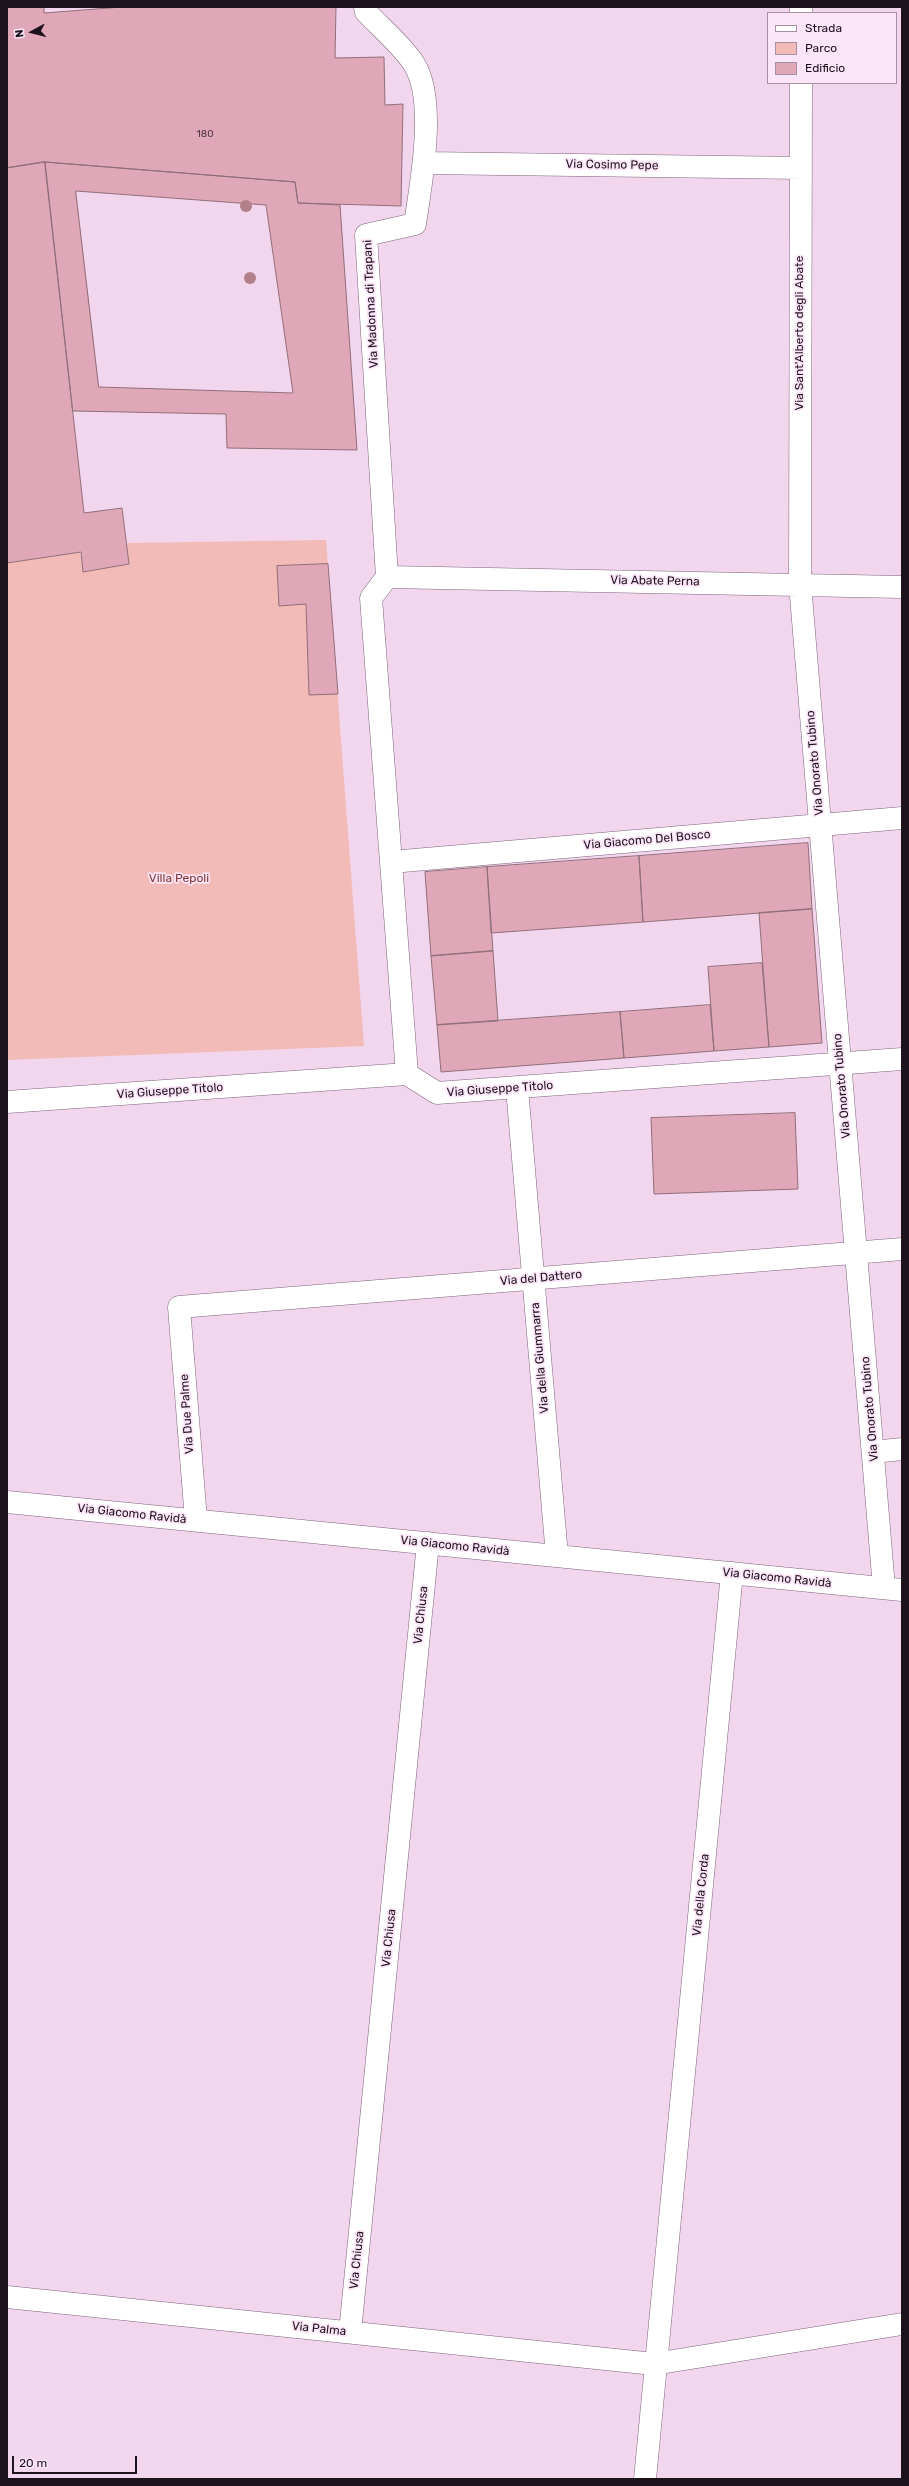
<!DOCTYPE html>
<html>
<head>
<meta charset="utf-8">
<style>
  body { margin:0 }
  #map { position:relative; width:909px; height:2486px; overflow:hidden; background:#f2d6ee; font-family:Rubik,sans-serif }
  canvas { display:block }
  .frame { position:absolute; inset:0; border:8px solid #1d131c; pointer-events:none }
  .legend { position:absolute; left:767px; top:12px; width:130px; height:72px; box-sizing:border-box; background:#fce5f8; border:1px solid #a391a0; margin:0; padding:5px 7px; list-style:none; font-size:12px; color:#1d131c }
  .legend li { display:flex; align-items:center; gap:8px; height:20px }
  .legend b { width:20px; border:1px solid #a391a0 }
  .north { position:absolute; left:12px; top:12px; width:40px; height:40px; -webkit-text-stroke:3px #fce5f8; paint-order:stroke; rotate:263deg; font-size:11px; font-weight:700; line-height:16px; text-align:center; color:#1d131c }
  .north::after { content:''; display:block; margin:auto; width:14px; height:18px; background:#1d131c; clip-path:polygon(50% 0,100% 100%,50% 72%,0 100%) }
  .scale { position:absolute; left:12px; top:2456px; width:125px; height:18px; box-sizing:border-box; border:2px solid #1d131c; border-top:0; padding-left:5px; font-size:12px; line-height:14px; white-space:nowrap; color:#1d131c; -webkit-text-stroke:3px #fce5f8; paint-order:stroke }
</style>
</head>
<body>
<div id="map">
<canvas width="909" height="2486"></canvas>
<div class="frame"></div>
<ul class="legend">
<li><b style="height:5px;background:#fff"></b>Strada</li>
<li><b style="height:11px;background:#f3bbb7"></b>Parco</li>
<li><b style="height:11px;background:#e0a7b9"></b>Edificio</li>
</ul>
<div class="north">N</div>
<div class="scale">20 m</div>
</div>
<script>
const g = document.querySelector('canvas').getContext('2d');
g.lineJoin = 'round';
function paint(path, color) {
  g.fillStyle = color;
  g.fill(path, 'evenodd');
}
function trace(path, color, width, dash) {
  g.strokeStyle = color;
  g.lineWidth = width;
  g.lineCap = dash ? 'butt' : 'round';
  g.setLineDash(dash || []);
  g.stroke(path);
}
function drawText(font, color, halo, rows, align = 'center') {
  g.font = font + ' Rubik,sans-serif';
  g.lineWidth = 3.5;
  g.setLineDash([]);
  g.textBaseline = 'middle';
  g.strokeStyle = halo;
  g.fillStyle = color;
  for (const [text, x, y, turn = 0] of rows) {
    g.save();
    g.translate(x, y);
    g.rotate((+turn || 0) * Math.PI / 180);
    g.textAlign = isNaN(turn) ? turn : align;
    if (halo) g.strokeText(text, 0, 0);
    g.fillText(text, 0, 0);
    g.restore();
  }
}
paint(new Path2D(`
  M326,540L364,1046L7,1060V563L80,552L84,572L129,564L126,543Z`), '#f3bbb7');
const building = new Path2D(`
  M7,7H44V13L122,7H336L335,58L384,57L385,105L403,104L401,206L298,203L295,182L45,162L7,168Z
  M45,162L295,182L298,203L340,205L357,450L227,448L226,414L73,411ZM76,191L266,205L293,393L99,387Z
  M45,162L84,513L122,508L129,564L83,572L81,552L7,563V168Z
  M328,564L338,694L309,695L306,604L279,606L277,566Z
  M808,843L812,909L643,922L639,856Z
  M639,856L643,922L491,933L487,867Z
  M487,867L493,951L431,956L425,872Z
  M812,909L822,1043L769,1047L759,913Z
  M493,951L498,1021L437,1025L431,956Z
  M762,963L769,1047L714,1051L708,967Z
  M710,1005L714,1051L624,1058L620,1012Z
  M620,1012L624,1058L441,1072L437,1025Z
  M795,1113L798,1189L654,1194L651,1118Z`);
paint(building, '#e0a7b9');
trace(building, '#906f79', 1);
const minor = new Path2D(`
  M365,7L366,12C381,28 403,46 414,64C437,100 421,183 415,224L366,235L387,577
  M801,13V7
  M801,83L800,584L884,1588
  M424,163L801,168
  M391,862L902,818
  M407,1074L371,598L387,577L902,587
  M517,1088L557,1556
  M7,1102L407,1074L437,1093L902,1059
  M873,1452L902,1449
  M7,1502L902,1590
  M196,1520L179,1307L902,1249
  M7,2297L654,2364L902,2324
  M350,2332L428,1543
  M645,2479L732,1573`);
trace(minor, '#7d6479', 23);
trace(minor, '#fff', 22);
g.fillStyle = '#b37f88';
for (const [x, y] of [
  [246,206],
  [250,278]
]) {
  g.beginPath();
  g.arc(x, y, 6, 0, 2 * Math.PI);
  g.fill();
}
drawText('10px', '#4e3843', null, [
  ["180",205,134]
]);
drawText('12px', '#1d131c', '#fce5f8', [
  ["Via Cosimo Pepe",612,165,1],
  ["Via Madonna di Trapani",371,304,-93],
  ["Via Sant'Alberto degli Abate",800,333,-90],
  ["Via Abate Perna",655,581,1],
  ["Via Onorato Tubino",815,763,-95],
  ["Via Giacomo Del Bosco",647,840,-5],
  ["Via Onorato Tubino",842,1086,-95],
  ["Via Giuseppe Titolo",500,1089,-4],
  ["Via Giuseppe Titolo",170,1091,-4],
  ["Via del Dattero",541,1278,-5],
  ["Via della Giummarra",540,1358,-95],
  ["Via Onorato Tubino",870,1409,-95],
  ["Via Due Palme",187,1414,-94],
  ["Via Giacomo Ravidà",132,1514,6],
  ["Via Giacomo Ravidà",455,1546,6],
  ["Via Giacomo Ravidà",777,1578,6],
  ["Via Chiusa",421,1615,-84],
  ["Via della Corda",701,1895,-84],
  ["Via Chiusa",389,1938,-84],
  ["Via Chiusa",357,2260,-84],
  ["Via Palma",319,2329,6]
]);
drawText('12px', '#803735', '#fce5f8', [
  ["Villa Pepoli",179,879]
]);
</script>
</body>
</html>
